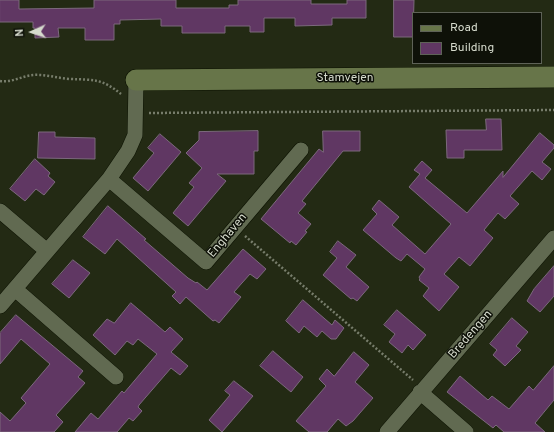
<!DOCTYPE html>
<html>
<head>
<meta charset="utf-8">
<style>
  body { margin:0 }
  #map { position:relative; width:554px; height:432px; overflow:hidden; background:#232a14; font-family:Overpass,sans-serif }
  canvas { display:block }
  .legend { position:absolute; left:412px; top:12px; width:130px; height:52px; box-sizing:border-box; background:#0e1108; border:1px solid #5e6257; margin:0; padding:5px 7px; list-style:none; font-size:12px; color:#d6dbcd }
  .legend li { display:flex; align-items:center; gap:8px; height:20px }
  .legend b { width:20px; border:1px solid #5e6257 }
  .north { position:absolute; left:12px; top:12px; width:40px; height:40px; -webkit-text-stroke:3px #0e1108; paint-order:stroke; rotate:267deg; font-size:11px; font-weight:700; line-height:16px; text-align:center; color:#d6dbcd }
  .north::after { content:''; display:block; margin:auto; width:14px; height:18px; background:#d6dbcd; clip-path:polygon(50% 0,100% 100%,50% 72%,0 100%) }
</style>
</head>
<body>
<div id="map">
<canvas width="554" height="432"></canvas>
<ul class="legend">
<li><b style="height:5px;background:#677549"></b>Road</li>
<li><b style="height:11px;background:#603763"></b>Building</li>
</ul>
<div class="north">N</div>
</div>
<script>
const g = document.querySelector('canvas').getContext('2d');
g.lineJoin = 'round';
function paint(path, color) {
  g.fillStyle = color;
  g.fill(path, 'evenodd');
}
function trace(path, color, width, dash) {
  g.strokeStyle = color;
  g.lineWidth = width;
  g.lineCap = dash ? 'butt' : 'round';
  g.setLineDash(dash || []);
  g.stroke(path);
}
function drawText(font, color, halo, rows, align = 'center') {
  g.font = font + ' Overpass,sans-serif';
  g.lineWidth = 3;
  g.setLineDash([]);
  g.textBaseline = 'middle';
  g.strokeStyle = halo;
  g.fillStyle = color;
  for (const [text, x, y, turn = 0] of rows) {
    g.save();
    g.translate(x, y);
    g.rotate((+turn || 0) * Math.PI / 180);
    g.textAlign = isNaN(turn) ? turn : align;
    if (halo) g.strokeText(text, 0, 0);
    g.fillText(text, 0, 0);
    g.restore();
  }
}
const building = new Path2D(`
  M0,0H19V9L94,8V0H176V8H229V5H238V0H311V4H347V0H366V18H332V25L295,26V18H264V32H250V26H225V33H182V26H161V19L120,20V24H114V40H85V28H58L59,37L35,38V28H33V22H0Z
  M394,0H414L413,37H394Z
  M486,119H501L502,150H464V158H447L446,130H486Z
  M258,131V151H254V174H217L226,181L188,226L173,213L194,187L189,183L202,168L186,153L199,140V132Z
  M323,131H360V151H343L302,201L306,204L298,213L311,224L305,231L307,232L296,245L291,241L290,243L261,219L319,149L323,152Z
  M39,132H55V137L95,138V159L38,158Z
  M540,133L554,145V148L542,162L551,169L542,180L532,171L510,196L519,204L505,219L498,213L484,230L493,238L470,266L459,257L444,274L459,287L439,311L423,296L429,288L419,280L420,279L419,277L425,269L407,254L401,261L396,258L363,230L377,214L372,209L379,200L399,217L392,225L425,254L451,224L409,187L420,174L414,170L422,161L432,170L425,178L467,213L503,171V177Z
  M160,134L181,152L148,191L133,178L154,153L148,148Z
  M35,159L50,173L48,176L55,182L44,195L36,189L25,201L10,189Z
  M108,206L146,239L144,240L188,278L196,283L197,282L207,290L243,249L266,269L257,279L250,274L234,292L241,297L219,323L215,320L213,321L186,297L180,304L172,296L176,292L117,239L105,254L83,237Z
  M338,241L356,255L346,267L369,287L357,301L353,298L351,299L323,275L337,258L330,252Z
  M73,260L90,273L69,298L52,284Z
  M554,266V296L540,312L527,301L534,289Z
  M303,300L332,325L335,320L344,328L336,339H331L322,331L317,337L304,326L299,333L286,321Z
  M131,303L165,332L170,327L183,339L171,352L188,366L180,375L171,368L139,405L138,407L142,411L133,421L129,418L117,432H75L91,413L98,419L122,391L124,393L157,354L138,339L133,345L127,341L115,355L93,335L107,319L114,323Z
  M397,310L426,335L413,350L408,345L402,353L389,342L395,334L384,325Z
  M16,315L83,371L78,377L85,383L56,415L63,422L54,432H0V412L10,421L26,403L21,398L50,364L21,339L0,364V333Z
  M512,318L528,332L516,346L521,350L505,366L493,355L497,350L490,344Z
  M273,351L303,377L291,392L260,366Z
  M354,352L369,365L355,382L373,398L353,421L346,426L338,419L327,432H309L296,421L326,386L319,379L327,369L334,376Z
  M554,366V400L535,423L545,432H504L496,425L493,428L447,392L460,376L488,400L492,396L509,409L529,386L533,390Z
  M234,381L253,396L222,432L209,420L230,395L225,391Z`);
paint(building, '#603763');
trace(building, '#7c697d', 1);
const street = new Path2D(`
  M109,179L206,262L301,150
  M0,211L47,251
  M15,289L116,377
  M0,306L109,179L128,151L135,135L136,80
  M420,392L466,432
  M387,432L554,238`);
const secondary = new Path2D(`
  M136,80L554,77`);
trace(street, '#0c1201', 16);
trace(secondary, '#0c1201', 22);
trace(new Path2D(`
  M0,81C11,83 22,76 33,75C45,74 57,78 70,79C93,80 101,78 121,94
  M149,113L554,110
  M245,236L413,380`), '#777d6b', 2.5, [2, 2]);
trace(street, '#616a51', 15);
trace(secondary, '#677549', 21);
drawText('12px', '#d6dbcd', '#0e1108', [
  ["Stamvejen",345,79],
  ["Enghaven",228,236,-50],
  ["Bredengen",471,335,-49]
]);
</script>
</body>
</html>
